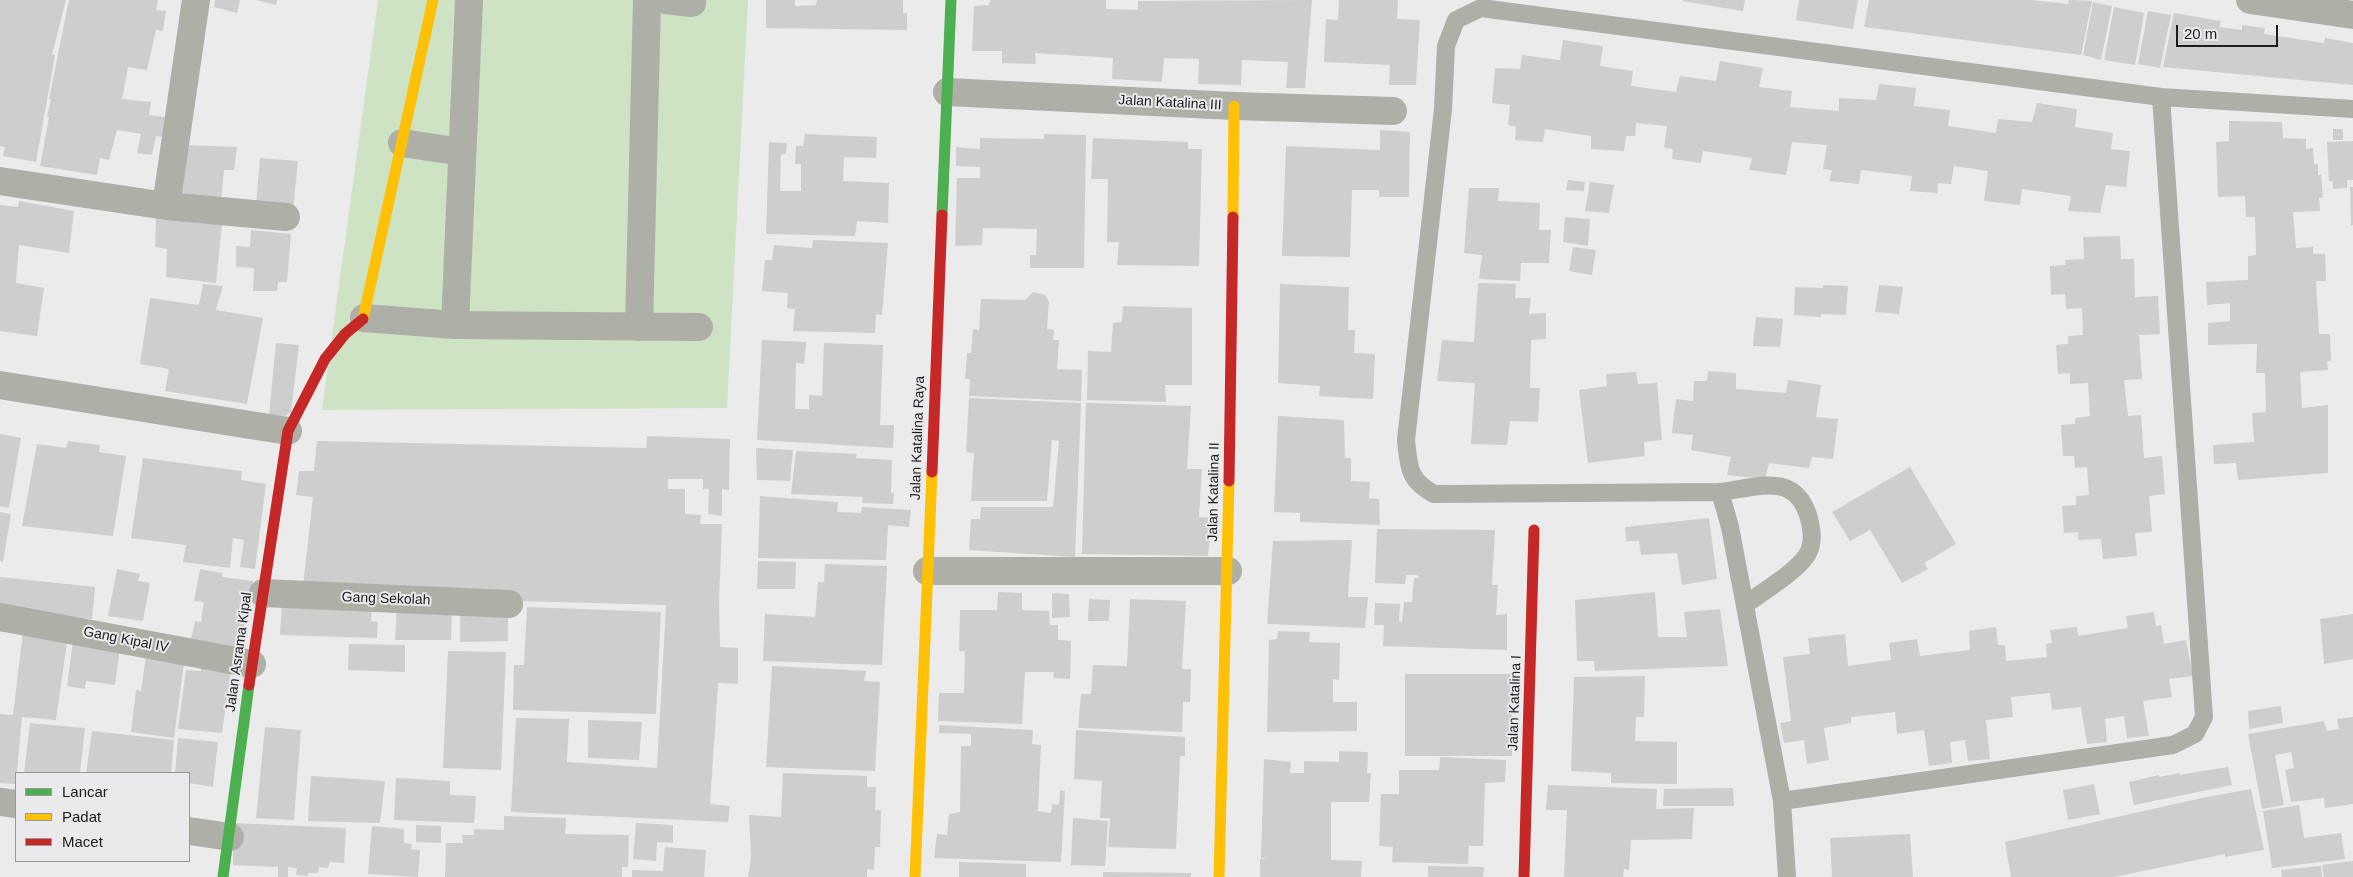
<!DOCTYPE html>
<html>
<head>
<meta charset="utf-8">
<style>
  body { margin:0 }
  #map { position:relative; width:2353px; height:877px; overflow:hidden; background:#ebebec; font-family:Arial,sans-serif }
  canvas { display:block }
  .legend { position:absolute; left:15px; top:772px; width:175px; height:90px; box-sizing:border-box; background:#eaeaed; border:1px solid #98989a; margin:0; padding:6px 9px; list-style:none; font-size:15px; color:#1c1c1d }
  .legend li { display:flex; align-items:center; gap:10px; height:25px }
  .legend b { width:25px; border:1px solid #98989a }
  .scale { position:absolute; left:2176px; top:25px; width:102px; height:22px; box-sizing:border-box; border:2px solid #1c1c1d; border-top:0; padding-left:6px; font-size:15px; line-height:18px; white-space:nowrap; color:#1c1c1d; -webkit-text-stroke:4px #eaeaed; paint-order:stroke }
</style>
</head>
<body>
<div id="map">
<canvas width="2353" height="877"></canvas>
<ul class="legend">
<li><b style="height:6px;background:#4caf50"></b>Lancar</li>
<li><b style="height:6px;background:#ffc107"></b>Padat</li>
<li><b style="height:6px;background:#c62828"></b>Macet</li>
</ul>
<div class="scale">20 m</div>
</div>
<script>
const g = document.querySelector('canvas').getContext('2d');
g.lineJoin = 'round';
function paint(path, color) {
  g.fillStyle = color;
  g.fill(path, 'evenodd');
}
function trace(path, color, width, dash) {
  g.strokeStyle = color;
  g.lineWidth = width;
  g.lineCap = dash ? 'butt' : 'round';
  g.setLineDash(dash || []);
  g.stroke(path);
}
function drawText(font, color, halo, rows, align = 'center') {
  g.font = font + ' Arial,sans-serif';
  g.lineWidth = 4;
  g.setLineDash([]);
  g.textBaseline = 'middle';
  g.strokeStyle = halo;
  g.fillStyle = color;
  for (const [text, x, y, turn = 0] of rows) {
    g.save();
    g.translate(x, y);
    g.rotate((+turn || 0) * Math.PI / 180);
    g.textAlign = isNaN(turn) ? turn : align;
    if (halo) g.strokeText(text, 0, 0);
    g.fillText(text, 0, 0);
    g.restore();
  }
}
paint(new Path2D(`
  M378,0H748L727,408L322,410Z`), '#cde3c4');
paint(new Path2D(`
  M0,0H66L52,55H55L36,162L3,156L5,147L0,146Z
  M69,0H158L156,10L166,11L163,31L156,30L147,70L128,67L122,99L151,102L149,115L165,117L163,137L156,136L152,155L137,153L141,134L117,130L109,160L100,158L97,175L40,166L49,117H47L51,99H49Z
  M215,0H240L237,13L214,7Z
  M256,0H277L276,5Z
  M766,0H795V6L816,5L817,0H903V13H907V30L766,28Z
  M990,0H1106V9L1138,10V1L1312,0L1305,88H1286L1288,62L1242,60L1241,85L1198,84L1199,59L1164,58L1162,82L1112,79L1113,58L1035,53L1036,64L1002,63V51H972L974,6L989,5Z
  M1339,0H1398L1397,19L1420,20L1416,85H1389L1390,65L1324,62L1326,19L1338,20Z
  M1745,0L1743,11L1683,1V0Z
  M1799,0H1858L1853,29L1796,20Z
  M1869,0H2032L2068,4L2069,0L2092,1L2081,55L1864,27Z
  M2093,2L2112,6L2101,60L2083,55Z
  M2114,7L2144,13L2135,65L2104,60Z
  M2148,11L2171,15L2160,68L2138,64Z
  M2174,13L2221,21L2219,27L2242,30V25L2265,28L2264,34L2324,43L2325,38L2353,43V85L2163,67Z
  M1563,40L1603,46L1600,66L1633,71L1631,86L1676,92L1680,76L1716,81L1720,61L1763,68L1759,87L1792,91L1790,107L1839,111V98L1876,100L1879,84L1916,88L1914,106L1950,110L1948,126L1996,133L1998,119L2032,122L2037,103L2077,109L2075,127L2113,133L2111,149L2130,151L2126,187L2106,185L2100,213L2068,211L2071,196L2022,189L2020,205L1984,201L1988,171L1954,166L1951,184L1938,183L1937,193L1910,191L1912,176L1861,170L1859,184L1829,181L1832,170L1823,169L1827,145L1792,142L1786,175L1749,170L1752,158L1703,151L1701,163L1672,159L1673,149L1664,148L1667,126L1636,123L1635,136H1626L1624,151L1591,149V136L1545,129L1543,142L1515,140L1516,127L1508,125L1510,105L1492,103L1495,68L1520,69L1522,55L1560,60Z
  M2229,121L2282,122L2283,138L2306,139V149L2313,148L2314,164H2318V175H2321L2323,198H2319L2320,211L2293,212L2296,248L2313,247V254H2325L2326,281H2316L2319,334H2330L2331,361H2327L2328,370L2300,372L2302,408L2328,405V473L2238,480L2236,463L2214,464L2213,445L2254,442L2252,413L2266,412L2265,373H2256L2257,344L2208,345V323L2230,321V303L2207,305L2206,282L2248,280V256L2256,255L2255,217H2246L2245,196L2218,197L2216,142L2229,141Z
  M2333,129H2343V140H2333Z
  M1380,130L1410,132L1409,197H1379V190H1352L1350,257L1282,256L1286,146L1380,150Z
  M805,134L877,137L876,158L844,157L843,181L889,183L888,223L857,221L855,236L766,234L769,142L787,143L786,154H781L780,191H801V164H795L796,146H803Z
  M1044,134L1086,135L1084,268H1030V255H1036L1037,229L983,228L982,245L955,246L957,178H980V167L956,166V147L980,149V138L1044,139Z
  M1093,138L1188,142V149H1202L1199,266L1117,265L1119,242H1107L1108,179H1091Z
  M2353,141V180H2347V188L2333,189V181H2329L2327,142Z
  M186,145L237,147L234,170H224L221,201L180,193Z
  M260,158L298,161L293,210L256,204Z
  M1568,180L1585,182L1584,191L1566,190Z
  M1590,182L1614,185L1609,213L1585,211Z
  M2350,187H2353V225H2351Z
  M1469,188H1499L1498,201L1540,203L1539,230H1551L1549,263H1521L1520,281L1479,279L1482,255L1464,253Z
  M19,201L74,211L69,253L19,245L16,283L44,288L37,336L0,331V205L18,207Z
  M1565,217L1590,219L1588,246L1563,242Z
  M156,219L222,224L216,283L166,277L167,249L155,247Z
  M251,230L291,234L287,282H278L277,291H253L254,268L236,267V246L250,247Z
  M2120,236L2121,259H2134L2135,297L2158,296L2160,334L2139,335L2142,379L2124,380L2128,416L2141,415L2144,458L2162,456L2165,494L2149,496L2152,532L2135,533L2137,556L2103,559L2101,539L2078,540V532L2064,533L2062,506L2076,505V496L2089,495L2087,467L2075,468L2074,456H2063L2061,425L2075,424V418L2090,416L2088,383L2070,384V373L2058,374L2056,345L2068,344V336L2083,335L2082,308L2066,309L2065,294L2051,295L2050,266L2066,265L2065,260L2084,259L2083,237Z
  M813,240L888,243L882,315L876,314L875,333L793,331L795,309L787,308L788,293L762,291L765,260H772L774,245L812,248Z
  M1573,247L1596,250L1592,275L1569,271Z
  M1478,283L1516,284L1515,298H1531L1529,314L1546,313V339L1531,340L1530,388H1540L1538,422L1510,421L1507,445L1471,444L1475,383L1437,381L1442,340L1474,342Z
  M203,284L223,286L216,310L263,318L247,404L165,391L169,369L140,364L150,298L199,305Z
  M1280,284L1349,287L1348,330H1355L1354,353L1375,354L1373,399L1319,396L1320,386L1278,383Z
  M1823,285L1848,286L1846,315L1821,314V317L1794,315L1795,287L1823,288Z
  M1879,285L1903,287L1899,314L1875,312Z
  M1033,292L1045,295L1049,302L1047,329L1054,330L1053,340H1059L1057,369L1082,370L1081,401L969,396L970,379H965L967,353H971L973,329L979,330L981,299L1025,300Z
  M1123,306L1192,308V385H1165L1166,402L1087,400L1088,351L1111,352L1113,323L1122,322Z
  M1756,317L1783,319L1780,347L1753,346Z
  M762,340L806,342L804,364L796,363L795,409H809V395L822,396L824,343L883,345L880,425H894L893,448L757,440Z
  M276,343L299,345L291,412L285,416L269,415Z
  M1708,371L1736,373V389L1786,393L1788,380L1821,385L1816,417L1838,419L1833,459L1812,457L1809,468L1769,463L1765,479L1727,475L1731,457L1691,450L1693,435L1672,433L1676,399L1693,401L1694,381H1707Z
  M1636,372L1638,384L1657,383L1662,440L1644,442L1645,456L1588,463L1579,390L1607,386L1606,374Z
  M969,398L1081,403L1075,557L969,550L971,519H980L981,507H1053L1059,441L1052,440L1047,501H971L974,453L966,452Z
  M1086,403L1191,406L1187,469H1202L1199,517L1212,518L1208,556L1082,554Z
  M1278,416L1344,420L1345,458H1351V481L1370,482L1369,498L1379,499L1380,525L1300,522V513L1274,512Z
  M0,434L21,438L9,508L0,506Z
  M647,436L730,439L729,490L722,489V516L708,514L709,489H703V479H668V489H685V514L701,515L700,524H722L719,602L720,647L738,648V684L718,683L710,804L730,806L728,822L511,812L516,718L569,719L567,762L657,768L666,605L302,595L313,497L296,495L299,471H314L317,441L646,448Z
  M68,441L100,445L99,452L126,456L113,536L22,526L37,444L66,448Z
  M756,448L793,450L790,481L757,480Z
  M796,451L857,454L856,458L892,460L891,493H894L893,504L862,503L863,497L791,494Z
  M143,458L242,471L241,480L266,484L255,569L240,567L244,540L233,538L230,568L183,562L186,545L131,538Z
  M1910,467L1956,544L1924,563L1928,569L1902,583L1870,530L1850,541L1832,512Z
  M760,496L838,502L837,512L861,513L862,507L911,510L909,527L888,525L886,560L758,558Z
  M0,512L11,514L3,562L0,561Z
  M1709,518L1717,579L1682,585L1677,553L1641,555L1639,541H1626L1625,527Z
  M1377,529L1495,530L1492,585H1498L1496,615L1507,614V650L1383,646L1384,625H1374L1375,603L1400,604L1399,621L1402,622L1404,602H1412L1414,578H1419L1418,575H1406L1405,584L1375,583Z
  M1352,540L1348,597H1368L1365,628L1267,624L1273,541Z
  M758,561L796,562L795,589H757Z
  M825,564L887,566L882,665L763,661L765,614L815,617L818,582H824Z
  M117,569L140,574L138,581L150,583L143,621L108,616Z
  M200,569L222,573V577L253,581L238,656L189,648L195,621L201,622L204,602L194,601Z
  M0,577L95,587L92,619L0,609Z
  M998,592L1022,593V610L1049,611L1050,625H1058V640L1071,641L1070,679L1053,678L1054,672H1025L1022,724L938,721L939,693H964L965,651H959L960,610H997Z
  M1655,592L1658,637H1687L1684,612L1720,609L1728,666L1595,671L1594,661H1577L1575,600Z
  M1052,593L1069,594L1070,617L1052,618Z
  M1089,599L1110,600L1109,621H1088Z
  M1130,599L1186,601L1182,669H1191L1190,702H1183L1182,732L1078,728L1081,694H1091L1093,665L1127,666Z
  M282,601L372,606L371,621L378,622L377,638L280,635Z
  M397,605L452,606L451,640H395Z
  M460,606H508V641L460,642Z
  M527,607L661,612L656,714L513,710L514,665H524Z
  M2154,612L2156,626L2161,625L2164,644L2186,640L2193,676L2169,679L2172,697L2143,701L2149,736L2127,738L2124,716L2105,719L2107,742L2087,744L2081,707L2052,710L2050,693L2011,697L2013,717L1986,720L1990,759L1968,761L1965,740L1950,742L1952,763L1929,766L1924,730L1897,734L1895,712L1851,717V723L1824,728L1829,760L1807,764L1804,740L1784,743L1780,723L1791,721L1783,657L1810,654L1808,638L1845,634L1848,666L1891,660L1889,643L1917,639L1920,656L1970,650L1969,631L1996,627L1998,645H2005L2006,661L2027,659L2047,657L2046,644L2052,643L2050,630L2077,627L2078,636L2128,628L2126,616Z
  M2353,614V659L2324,664L2320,619Z
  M23,631L68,635L56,720L22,717L16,784L0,783V714L13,715Z
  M1278,631L1310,632L1309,642L1340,643L1339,680L1333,679V702H1357V731L1267,732L1269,640L1277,639Z
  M74,633L121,640L115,685L86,681L85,689L67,686Z
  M349,644L405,645V672L348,670Z
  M147,649L185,655L174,738L131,732L136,690L141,691Z
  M448,651L506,652L501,770L443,768Z
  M772,666L866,671L864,681L880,682L875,771L766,767Z
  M201,667L231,670L222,733L178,729L186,670L201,671Z
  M1405,674H1512V756H1405Z
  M1645,676L1644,717H1636L1635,741L1677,742V784L1611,783V773L1571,771L1574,677Z
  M2281,706L2283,723L2249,729L2248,711Z
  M2353,717V804L2325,808L2324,798L2291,802L2285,770L2294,768L2291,752L2275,755L2284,805L2262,809L2248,734L2324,721L2327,731L2339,729L2337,719Z
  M588,720L642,722L639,760L588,758Z
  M30,723L85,728L80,773H24Z
  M939,725L1033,730L1032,744L1041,745L1038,811L1051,813L1052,804L1059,805L1060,790L1065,791L1061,862L934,858L937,834L947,835L949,814L960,812L961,746H971V734L939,733Z
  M265,727L301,730L294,820L256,818Z
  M1076,730L1185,737V756H1180L1176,849L1108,847L1110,818H1100L1102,781L1074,779Z
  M92,731L174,740L171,773H86Z
  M178,738L218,742L213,787L189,783V773H175Z
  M1339,751L1368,752L1367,773H1371L1369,802H1331V860L1362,861L1361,877H1260V859H1268L1261,858L1264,759L1291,762L1290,773H1304V761L1339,762Z
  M1440,757L1506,760L1505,782L1485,783L1483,846H1469L1468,864L1392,862L1393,847L1379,846L1381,794H1399V770H1439Z
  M2228,767L2232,785L2134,805L2129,782L2159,775V777L2180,773L2179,775Z
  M783,773L867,776V787H876L875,810H881L880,847H875L874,870L867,869V877H748L751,858L749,815L781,817Z
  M311,776L385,781L380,823L308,821Z
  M396,778L450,781V795L476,796L474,823L394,820Z
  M2094,784L2100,814L2068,820L2063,790Z
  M1548,785L1657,789L1656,809L1694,808L1692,839L1631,840L1629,870L1624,869L1623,877H1564L1567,810H1546Z
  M1733,788L1734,806H1663L1664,789Z
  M2251,789L2264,850L2225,857V854L2114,877H2011L2005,842L2202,798Z
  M2299,805L2304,838L2341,833L2345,859L2272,868L2263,811Z
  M504,816L566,818L565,834L629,835L628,867H622V877H445L446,843H463L462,835H474V829L504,830Z
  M1073,818L1108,821L1105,866L1071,865Z
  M233,823L346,828L344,863L330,862L328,868L319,867L318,873H308V876L296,875L297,868L288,867V877H278V867L233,865Z
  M636,823L673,825V843L657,842L656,861L633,859Z
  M416,825L441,826V843L416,842Z
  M372,826L404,829V843L412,844L411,849L420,850L418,877L368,874Z
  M1910,834L1913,877H1832L1830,838Z
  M665,847L706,850L704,877H632V870L663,871Z
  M2353,861V877H2324L2322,865Z
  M959,862L1026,864V877H959Z
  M1428,866L1484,867L1483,877H1428Z
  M2321,866L2322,877H2282L2281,870Z
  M1103,872L1191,873V877H1103Z`), '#cecece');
trace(new Path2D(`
  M1720,492C1757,488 1795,470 1809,518C1812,531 1814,543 1807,555C1795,573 1762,592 1745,605
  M1782,801L2173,745L2195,734L2204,717L2161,97
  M1787,877L1782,801L1730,527L1720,492L1434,494C1408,480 1409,467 1406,440L1443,109L1446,46L1456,20L1481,8L2161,97L2353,109`), '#aeafa7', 18);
trace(new Path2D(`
  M196,0L166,206L286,217
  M665,0L692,3
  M2250,0L2353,15
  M947,92L1234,106L1393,111
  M402,143L462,152
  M0,181L166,206
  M364,318L455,325L699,327
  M455,325L469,0
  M639,327L647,0
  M0,385L288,431
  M927,571H1228
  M263,593L509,604
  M0,617L252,664
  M0,802L16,804
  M189,831L230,837`), '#aeafa7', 28);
trace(new Path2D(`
  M942,215L951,0
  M223,877L249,685`), '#4caf50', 11);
trace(new Path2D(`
  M1233,217L1234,106
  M363,319L433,0
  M915,877L932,472
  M1219,877L1229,481`), '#ffc107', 11);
trace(new Path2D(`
  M932,472L942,215
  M1229,481L1233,217
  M249,685L288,431L325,359L345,334L363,319
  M1524,877L1534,530`), '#c62828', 11);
drawText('14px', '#1c1c1d', '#eaeaed', [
  ["Jalan Katalina III",1170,103,3],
  ["Jalan Katalina Raya",918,438,-88],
  ["Jalan Katalina II",1214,492,-89],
  ["Gang Sekolah",386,599,2],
  ["Gang Kipal IV",126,640,11],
  ["Jalan Asrama Kipal",239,652,-82],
  ["Jalan Katalina I",1515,703,-88]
]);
</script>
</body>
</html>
